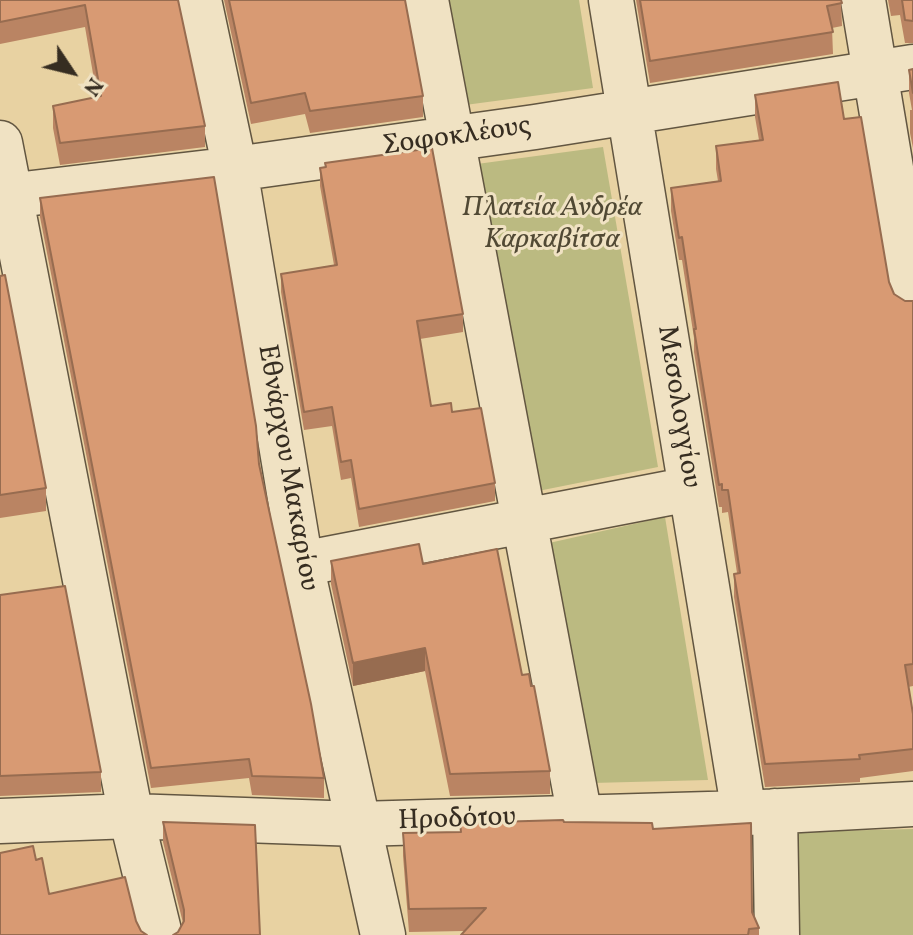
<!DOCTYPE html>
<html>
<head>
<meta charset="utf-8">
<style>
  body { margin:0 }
  #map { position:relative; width:913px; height:935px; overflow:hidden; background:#e8d2a2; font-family:Vollkorn,serif }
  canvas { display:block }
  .north { position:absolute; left:32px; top:32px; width:80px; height:80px; -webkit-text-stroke:6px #f0e2c3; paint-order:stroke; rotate:125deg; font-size:22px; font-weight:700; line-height:32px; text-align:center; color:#362d21 }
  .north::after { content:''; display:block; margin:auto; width:28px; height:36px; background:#362d21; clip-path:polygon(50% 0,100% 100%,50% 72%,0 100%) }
</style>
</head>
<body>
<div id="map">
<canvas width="913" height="935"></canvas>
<div class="north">N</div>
</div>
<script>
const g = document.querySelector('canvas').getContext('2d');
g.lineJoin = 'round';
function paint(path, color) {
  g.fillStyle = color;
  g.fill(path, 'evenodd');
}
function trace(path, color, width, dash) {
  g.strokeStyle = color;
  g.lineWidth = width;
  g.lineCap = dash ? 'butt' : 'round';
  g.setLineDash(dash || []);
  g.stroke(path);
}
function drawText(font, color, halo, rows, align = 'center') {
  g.font = font + ' Vollkorn,serif';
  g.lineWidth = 6;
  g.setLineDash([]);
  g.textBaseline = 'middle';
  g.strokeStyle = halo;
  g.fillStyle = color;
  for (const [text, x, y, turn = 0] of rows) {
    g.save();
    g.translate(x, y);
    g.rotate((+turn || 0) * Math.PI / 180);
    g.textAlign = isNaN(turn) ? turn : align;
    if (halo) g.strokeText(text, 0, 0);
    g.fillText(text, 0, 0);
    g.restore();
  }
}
paint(new Path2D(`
  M445,0H579L593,88L465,105Z
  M603,147L658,467L538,491L477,164Z
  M665,517L708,780L592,783L549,543Z
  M913,829V935H791L786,832Z`), '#bbba81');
const minor = new Path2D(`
  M199,0L235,169L301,564L383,935
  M426,0L580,817
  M611,0L744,813
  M863,0L913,300
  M0,143L131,816L160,935
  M0,197L235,169L535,127L913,67
  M301,564L690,489
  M775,811L777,935
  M0,821L131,816L358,824L744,813L913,804`);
trace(minor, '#625641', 47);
trace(minor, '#f0e2c3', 44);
paint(new Path2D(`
  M0,0H178L205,126V147L60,165L53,128V106L97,97L85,27L0,44Z
  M224,0H405L423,96V117L310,133L305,114L251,124Z
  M636,0H841L842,26L832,28L833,54L650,83Z
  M888,0H913V43H905L900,15L891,16Z
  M913,69V148L910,133V110H912L909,93V70Z
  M755,95L844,119L889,282L894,294L905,301H913V686L908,687L913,714V771L860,778V782L765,787L734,597V574L737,573L728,512L722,513V507H719L694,352V338L682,260H679L671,211V188L718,181L716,169V146L759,140L755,117Z
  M325,163L463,314V332L420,339L431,406L452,412L495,483V501L359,527L351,478L341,480L332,426L304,430L281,292V274L334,265L320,186V168L325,167Z
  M40,198L259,464L324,778V798L252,795L249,778L151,788L40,217Z
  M0,276L46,488V511L0,518Z
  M331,561L423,564L531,686L550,771V794L450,796L425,671L353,686L331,584Z
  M0,595L101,772V792L0,796Z
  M163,822L260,935L178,932L183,923L163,842Z
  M564,822L653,829L752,912L759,928V935H461L464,931L409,932L403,856V833L460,832V823Z`), '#ba8463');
paint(new Path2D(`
  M425,648V671L353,686V663Z`), '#976c50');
const building = new Path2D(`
  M0,0H178L205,126L60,143L53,106L101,96L85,5L0,22Z
  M229,0H405L423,96L310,111L305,93L251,103Z
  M640,0H841L842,3L827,6L833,32L650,61Z
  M902,0H913V21L905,20Z
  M913,69V93L909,70Z
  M838,82L844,119L861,117L889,282L894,294L905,301H913V664L905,665L913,714V749L859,755L860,759L765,764L734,574L740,573L728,490H722V484L719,485L694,329H696L682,237L679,238L671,188L721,181L716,146L763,140L755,95Z
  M432,148L463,314L417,321L431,406L451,403L452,412L481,408L495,483L359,509L351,460L341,462L332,407L304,412L281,274L337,265L320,168L326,167L325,163Z
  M214,177L256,426L259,464L311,704L324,778L252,776L249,759L151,768L40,198Z
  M5,275L46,488L0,495V276Z
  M419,544L423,564L497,549L522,675L529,674L531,686H534L550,771L450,774L425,648L353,663L331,561Z
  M65,586L101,772L0,776V595Z
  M563,820L564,822L652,823L653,829L751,823L752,912L759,928L749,929L748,935H461L486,908L409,909L403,833L461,832L460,823Z
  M163,822L255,825L260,935H173L178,932L184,921V910Z
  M33,846L36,860L42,858L49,894L125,877L136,921L141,931L147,935H0V853Z`);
paint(building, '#d89a73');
trace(building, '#976c50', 2);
drawText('28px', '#362d21', '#f0e2c3', [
  ["Σοφοκλέους",457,138,-8],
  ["Μεσολογγίου",677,407,81],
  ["Εθνάρχου Μακαρίου",286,468,80],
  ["Ηροδότου",457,821,-2]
]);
drawText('italic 28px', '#514934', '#f0e2c3', [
  ["Πλατεία Ανδρέα",552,210],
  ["Καρκαβίτσα",552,242]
]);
</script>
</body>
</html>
